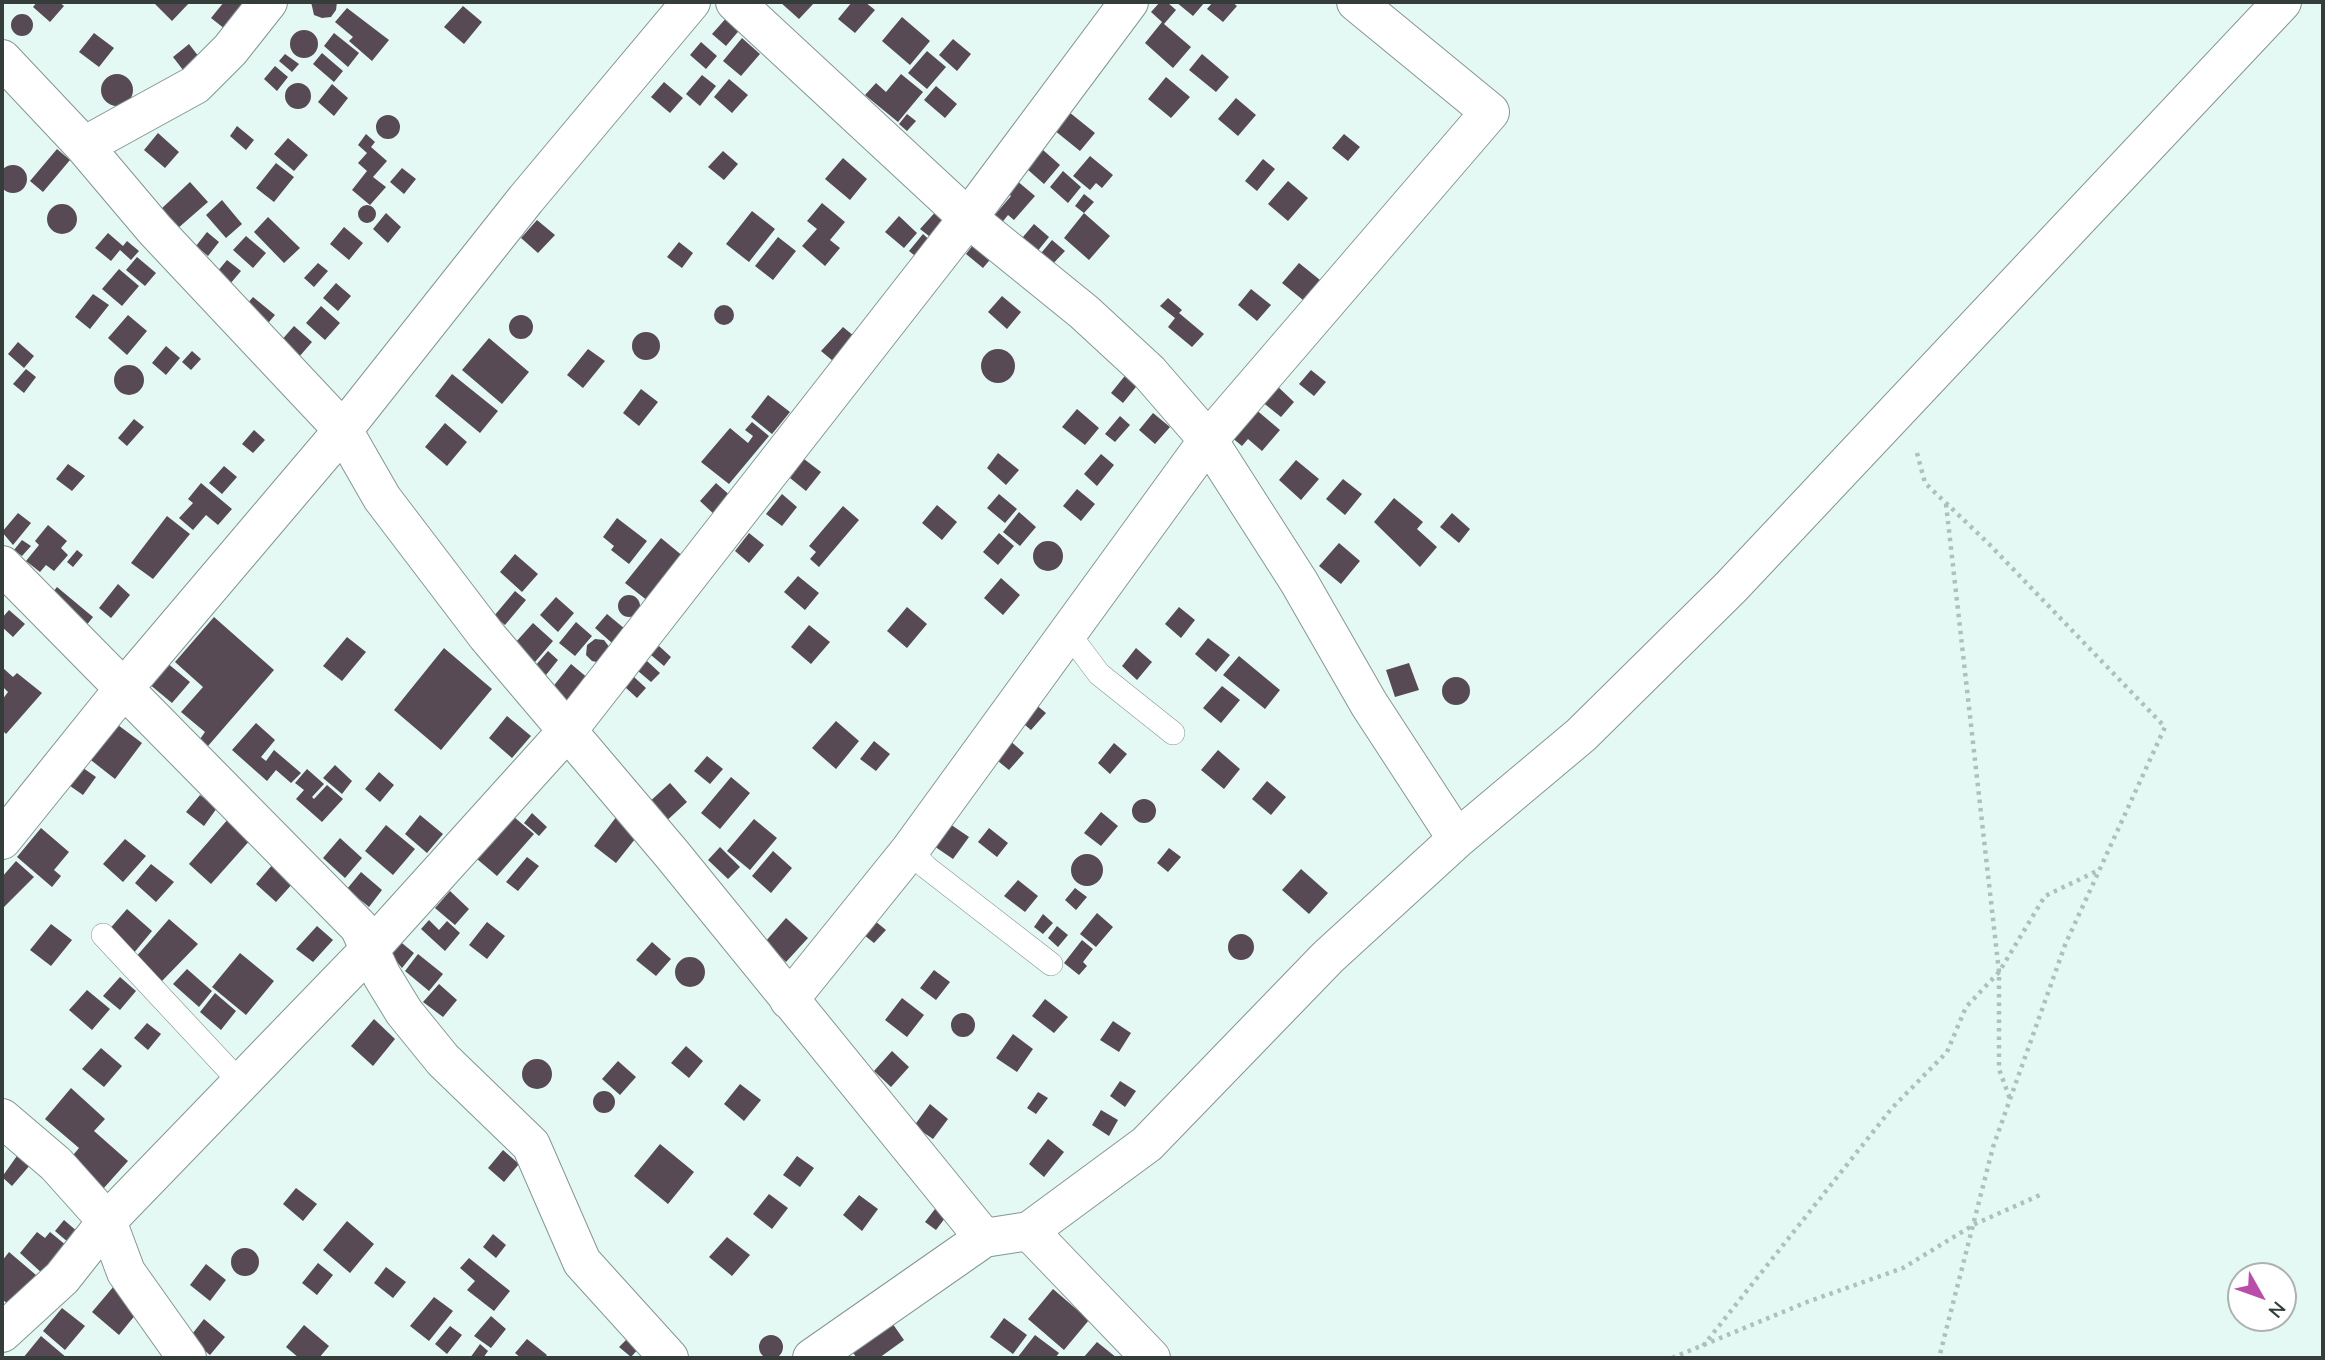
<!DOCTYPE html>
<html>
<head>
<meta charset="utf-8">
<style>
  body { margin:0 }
  #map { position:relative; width:2325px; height:1360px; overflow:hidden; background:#e4f9f4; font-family:"Nunito Sans",sans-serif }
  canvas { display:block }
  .frame { position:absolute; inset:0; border:4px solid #353d3b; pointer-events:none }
  .north { position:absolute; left:2227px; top:1262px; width:70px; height:70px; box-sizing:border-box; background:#fff; border:2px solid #aeb1b1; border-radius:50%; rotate:130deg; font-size:19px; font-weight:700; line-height:28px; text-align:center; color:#353d3b }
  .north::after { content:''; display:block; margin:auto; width:24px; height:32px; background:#bb4ca9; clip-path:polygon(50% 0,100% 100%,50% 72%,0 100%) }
</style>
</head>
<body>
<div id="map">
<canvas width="2325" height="1360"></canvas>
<div class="frame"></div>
<div class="north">N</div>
</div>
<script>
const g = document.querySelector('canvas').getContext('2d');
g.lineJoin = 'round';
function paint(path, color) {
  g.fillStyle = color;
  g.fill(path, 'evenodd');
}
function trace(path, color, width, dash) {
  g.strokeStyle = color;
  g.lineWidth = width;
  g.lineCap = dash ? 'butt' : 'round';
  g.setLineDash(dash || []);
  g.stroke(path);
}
paint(new Path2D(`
  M37,2H59L64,6L50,22L33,7Z
  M153,2H190L172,21Z
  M224,2H246L230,33L211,18Z
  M311,2H337L336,10L331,17L322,18L314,15Z
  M780,2H815L799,19Z
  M852,2H865L875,10L855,33L838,19Z
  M1160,2H1167L1176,10L1164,24L1191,47L1173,68L1145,43L1162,22L1151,12Z
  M1176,2H1205L1193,16Z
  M1213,2H1232L1237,6L1223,22L1207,9Z
  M463,6L482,22L464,44L444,27Z
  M347,8L389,40L372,61L349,41L353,37L335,22Z
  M11 25a11 11 0 1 1 22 0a11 11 0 1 1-22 0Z
  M728,16L742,27L726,46L712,34Z
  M902,17L930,41L910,65L882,41Z
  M290 44a14 14 0 1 1 28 0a14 14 0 1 1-28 0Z
  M94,33L114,48L99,67L79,52Z
  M334,33L359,53L348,67L324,46Z
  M742,38L760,54L741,76L723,61Z
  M953,39L971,54L957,71L939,55Z
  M701,42L717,56L706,69L690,55Z
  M189,44L199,57L183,70L173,57Z
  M927,51L946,67L927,89L908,73Z
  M322,53L343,71L334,82L313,64Z
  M285,54L299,64L292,72L279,61Z
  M1202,54L1229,77L1216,92L1189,70Z
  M275,66L288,77L277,91L264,79Z
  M901,74L923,92L898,122L865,95L876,83L886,92Z
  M101 90a16 16 0 1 1 32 0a16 16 0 1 1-32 0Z
  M702,75L716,86L700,106L686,94Z
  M1166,77L1190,97L1171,118L1148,99Z
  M729,79L748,95L732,113L714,97Z
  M664,82L683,98L670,113L651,97Z
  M285 96a13 13 0 1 1 26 0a13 13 0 1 1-26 0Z
  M332,84L348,98L334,116L318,102Z
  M936,86L957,104L945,118L924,100Z
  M1236,98L1256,115L1238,136L1218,119Z
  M1069,112L1095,133L1080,151L1054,130Z
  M907,114L916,121L907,131L899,124Z
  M376 127a12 12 0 1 1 24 0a12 12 0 1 1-24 0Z
  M237,126L254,140L246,150L230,136Z
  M158,133L179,152L165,168L144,150Z
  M366,134L375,142L371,147L387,161L373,177L386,187L370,205L352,190L367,171L358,163L367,153L358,145Z
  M1344,134L1360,147L1348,161L1332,148Z
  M288,138L308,155L294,171L274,154Z
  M57,149L70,160L43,192L30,181Z
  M1043,150L1060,165L1044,184L1027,169Z
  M723,151L738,164L724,180L708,167Z
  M1090,156L1113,175L1102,188L1096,183L1090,190L1073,176Z
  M843,158L867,179L850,200L825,179Z
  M1263,159L1275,169L1257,191L1245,181Z
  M276,163L294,177L274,202L256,188Z
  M-1 179a14 14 0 1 1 28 0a14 14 0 1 1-28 0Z
  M402,168L416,179L404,194L390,182Z
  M1063,171L1081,187L1068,203L1050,187Z
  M1016,180L1035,196L1014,220L1008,215L996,230L988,223L1011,196L1006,191Z
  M1288,181L1308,198L1288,221L1268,204Z
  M190,182L208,202L177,229L160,210Z
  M1084,194L1094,202L1084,213L1075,206Z
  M222,200L242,224L226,238L206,215Z
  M822,203L845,222L830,240L840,248L825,266L802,246L817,229L807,221Z
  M47 219a15 15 0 1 1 30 0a15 15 0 1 1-30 0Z
  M358 214a9 9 0 1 1 18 0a9 9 0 1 1-18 0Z
  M939,208L956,222L938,243L920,229Z
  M752,211L775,229L749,262L726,244Z
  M386,213L401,227L388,243L373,229Z
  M1084,213L1110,236L1089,260L1064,238Z
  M899,216L917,233L904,248L885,232Z
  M268,217L300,248L284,263L254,232Z
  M537,220L555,235L538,253L521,238Z
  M1034,224L1049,237L1032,258L1017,244Z
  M344,227L363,243L349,260L330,244Z
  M207,232L219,242L208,256L196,246Z
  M108,233L123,246L127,241L139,251L131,260L120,250L111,261L95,248Z
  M923,234L937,247L924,263L909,251Z
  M246,236L266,253L253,268L233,250Z
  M778,237L796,251L773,280L755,266Z
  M1052,240L1065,251L1049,268L1037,258Z
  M976,241L993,256L983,268L966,254Z
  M679,242L693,253L682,268L667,257Z
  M137,257L156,273L145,286L126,270Z
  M227,260L241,271L230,284L217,272Z
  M318,263L328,271L314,287L304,278Z
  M1299,263L1320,280L1303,300L1282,283Z
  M119,269L139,286L122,306L102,289Z
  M336,283L351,296L338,311L323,298Z
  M1251,289L1271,305L1257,321L1238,305Z
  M93,294L109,305L90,329L75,317Z
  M1002,296L1021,312L1007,329L988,312Z
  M253,297L275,315L263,329L241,311Z
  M1168,298L1182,310L1179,313L1204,334L1192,347L1168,327L1175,318L1160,306Z
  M714 315a10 10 0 1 1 20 0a10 10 0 1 1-20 0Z
  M321,306L340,323L325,340L306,323Z
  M509 327a12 12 0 1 1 24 0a12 12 0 1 1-24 0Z
  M128,315L147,331L127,355L108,338Z
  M294,326L312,342L299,357L280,342Z
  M843,327L860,341L839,366L821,351Z
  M632 346a14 14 0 1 1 28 0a14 14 0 1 1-28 0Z
  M489,338L529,372L502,404L462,370Z
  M18,342L34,356L24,368L8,354Z
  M166,346L180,358L166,375L152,363Z
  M588,349L605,361L583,388L567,375Z
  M981 366a17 17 0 1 1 34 0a17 17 0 1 1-34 0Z
  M192,351L201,359L191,370L182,362Z
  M114 380a15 15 0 1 1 30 0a15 15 0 1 1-30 0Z
  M26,369L36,377L24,393L13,384Z
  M1311,370L1326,382L1314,396L1299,384Z
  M1128,372L1140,382L1123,403L1111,393Z
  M452,374L498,411L480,433L435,396Z
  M1275,384L1294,402L1281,417L1261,401Z
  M641,389L658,402L639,426L623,413Z
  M768,395L790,412L772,434L751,417Z
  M1254,408L1280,430L1262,451L1248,439L1242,446L1230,436Z
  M1077,409L1099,428L1085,445L1062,427Z
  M1153,413L1170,427L1155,444L1139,430Z
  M1120,416L1130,425L1115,442L1105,434Z
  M134,419L144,427L127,446L118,438Z
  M752,422L769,436L729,484L701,462L730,428L748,443L753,436L745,430Z
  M445,423L467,442L447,466L425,447Z
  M254,430L265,440L253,453L242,444Z
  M998,453L1019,470L1006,485L987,468Z
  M1101,454L1114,465L1097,486L1084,474Z
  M804,459L821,472L806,491L790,478Z
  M1296,460L1319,479L1301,500L1279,480Z
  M68,464L85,476L72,491L56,479Z
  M224,466L237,477L222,494L209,483Z
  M1343,479L1362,494L1345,515L1326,499Z
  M201,483L232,509L218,525L206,515L193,530L179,518L193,503L188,499Z
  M716,483L733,498L717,517L700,501Z
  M1077,489L1095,504L1081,521L1063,506Z
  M782,494L797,507L782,526L766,514Z
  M999,494L1017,509L1005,523L987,508Z
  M1394,498L1423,522L1417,529L1437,547L1420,567L1374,522Z
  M937,505L957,522L942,540L922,523Z
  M843,506L859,520L819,567L810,559L816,552L809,546Z
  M1019,512L1036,527L1020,546L1003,532Z
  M18,513L31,523L13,545L2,532Z
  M1452,513L1470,529L1459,543L1440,527Z
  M167,516L190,534L153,579L131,563Z
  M617,518L647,541L629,564L611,550L614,546L603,537Z
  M48,525L67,541L61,548L68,555L54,571L46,565L40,572L26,561L39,545L35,541Z
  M749,533L764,545L749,563L735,551Z
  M999,533L1014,546L998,565L983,552Z
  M661,538L684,557L648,601L625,583Z
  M22,540L31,546L22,556L14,550Z
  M1033 556a15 15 0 1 1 30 0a15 15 0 1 1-30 0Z
  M1339,543L1360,561L1341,584L1319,566Z
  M77,550L83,555L73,567L67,562Z
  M515,554L538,574L522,592L500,572Z
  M798,576L819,593L805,610L784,592Z
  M1001,578L1020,595L1003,615L984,598Z
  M118,584L130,595L111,618L99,608Z
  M57,587L93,617L82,631L46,601Z
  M515,591L526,600L505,625L494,616Z
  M618 606a11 11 0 1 1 22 0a11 11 0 1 1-22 0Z
  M556,597L574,613L558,632L540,615Z
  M907,607L927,624L907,648L887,631Z
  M1179,607L1195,620L1181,638L1165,624Z
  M9,610L25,624L13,637L2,627V618Z
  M607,614L625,629L612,643L595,628Z
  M214,617L274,670L208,746L200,739L205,732L181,712L203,687L175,662Z
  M576,622L592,636L575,656L559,643Z
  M533,623L553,641L535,662L515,643Z
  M809,625L830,642L811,664L791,647Z
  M347,637L366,652L342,681L323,666Z
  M1208,638L1230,655L1216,672L1195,654Z
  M595,639L604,640L610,648L601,663L592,661L586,655L587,645Z
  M659,646L671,657L664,666L651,655Z
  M444,648L492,689L441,750L394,710Z
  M1136,648L1152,662L1137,680L1122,666Z
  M548,651L558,660L546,675L535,666Z
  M1239,656L1280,690L1265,709L1223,675Z
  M647,661L660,673L651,682L638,671Z
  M166,662L190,682L172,703L148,683Z
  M1409,663L1419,690L1395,697L1386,670Z
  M571,664L589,679L566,707L548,693Z
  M3,668L13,677L17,673L42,693L6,734L2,730V700L8,692L2,686Z
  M1442 691a14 14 0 1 1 28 0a14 14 0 1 1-28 0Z
  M634,677L646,688L637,698L625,687Z
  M1222,686L1240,700L1221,723L1203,708Z
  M1034,703L1046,713L1031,730L1019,720Z
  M507,716L531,736L512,758L489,738Z
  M836,721L859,741L836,769L812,748Z
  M114,722L142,743L115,779L87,757Z
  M256,723L275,740L261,757L266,761L274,750L301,773L291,783L276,770L267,781L232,750Z
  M1008,739L1024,753L1009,770L993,757Z
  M874,741L890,754L876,771L860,759Z
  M1114,743L1127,754L1110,774L1098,763Z
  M1218,750L1240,769L1224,789L1201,770Z
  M707,756L723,769L710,784L694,771Z
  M76,763L96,777L83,795L63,781Z
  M335,765L352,781L342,794L323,778Z
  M307,769L324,784L312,797L314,799L327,785L343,799L322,822L296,799L304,790L295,783Z
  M379,772L394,785L380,802L365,789Z
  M731,777L750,793L720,829L701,813Z
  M1267,781L1286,797L1271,815L1252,799Z
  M670,783L687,802L663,824L646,805Z
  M200,795L217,808L204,826L186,812Z
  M1132 811a12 12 0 1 1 24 0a12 12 0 1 1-24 0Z
  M1101,812L1118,826L1101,846L1084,833Z
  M532,813L547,827L539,836L524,823Z
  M420,815L443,834L427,853L405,834Z
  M617,816L639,834L616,863L594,846Z
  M514,817L534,834L497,876L477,859Z
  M229,818L252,838L211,884L189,864Z
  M754,819L777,838L750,870L727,851Z
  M947,822L969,837L953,859L931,844Z
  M386,825L415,849L393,875L365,851Z
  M41,828L69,852L54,870L61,876L52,887L17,857Z
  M989,828L1008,843L997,857L978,842Z
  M340,838L362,858L345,878L323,858Z
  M125,839L146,856L123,882L103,864Z
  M720,847L740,867L728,879L708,860Z
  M1169,848L1181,857L1168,872L1157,863Z
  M773,851L792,868L771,893L752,876Z
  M1071 870a16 16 0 1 1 32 0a16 16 0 1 1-32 0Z
  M527,857L539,866L518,891L506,882Z
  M16,861L34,877L2,909V877Z
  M151,864L174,882L156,902L135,883Z
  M273,864L294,882L276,902L256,884Z
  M1301,869L1328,893L1309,914L1282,890Z
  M361,872L382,890L369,907L347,889Z
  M1018,880L1038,896L1025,912L1004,896Z
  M1075,888L1087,897L1076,910L1065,900Z
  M450,891L469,909L455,925L435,908Z
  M127,909L152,931L133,954L107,932Z
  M1097,913L1113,927L1096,947L1080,934Z
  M1043,914L1053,923L1043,934L1034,927Z
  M786,918L808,938L786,962L765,942Z
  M169,919L198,944L162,981L135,958Z
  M429,920L439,930L447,921L460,933L445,951L421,929Z
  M875,921L886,930L874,943L864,935Z
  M487,922L505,936L487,959L469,945Z
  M51,924L72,940L51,966L30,950Z
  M317,926L333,940L313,962L296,949Z
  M1057,926L1068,935L1058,947L1048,938Z
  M1228 947a13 13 0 1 1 26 0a13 13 0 1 1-26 0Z
  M397,939L414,953L402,968L388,951Z
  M1082,940L1093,949L1083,962L1087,966L1079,975L1064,963Z
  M652,942L671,959L656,976L636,960Z
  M240,953L274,981L246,1015L212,987Z
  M418,954L443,974L429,991L405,971Z
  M675 972a15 15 0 1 1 30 0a15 15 0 1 1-30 0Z
  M187,969L212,991L199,1007L173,984Z
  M934,970L950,982L936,1000L920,988Z
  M120,977L136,991L120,1010L103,996Z
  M439,984L457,1000L443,1017L423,1002Z
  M87,990L110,1009L92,1030L69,1010Z
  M215,993L236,1011L221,1030L200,1012Z
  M902,998L924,1015L907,1037L885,1020Z
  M1045,999L1068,1017L1054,1033L1032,1016Z
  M951 1025a12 12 0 1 1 24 0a12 12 0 1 1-24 0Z
  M374,1019L395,1039L373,1066L351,1046Z
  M1113,1021L1131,1033L1119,1052L1100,1040Z
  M147,1023L161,1034L148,1050L134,1038Z
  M1013,1034L1033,1049L1017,1072L996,1058Z
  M686,1046L703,1061L689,1078L671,1063Z
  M101,1048L122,1066L104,1087L82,1069Z
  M892,1051L909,1067L891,1087L874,1071Z
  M522 1074a15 15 0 1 1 30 0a15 15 0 1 1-30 0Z
  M618,1061L636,1077L620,1095L602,1079Z
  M1120,1081L1136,1091L1125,1107L1110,1096Z
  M740,1084L761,1100L744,1121L724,1104Z
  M71,1088L105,1119L94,1131L128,1161L103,1189L69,1160L79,1148L45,1119Z
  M593 1102a11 11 0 1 1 22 0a11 11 0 1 1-22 0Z
  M1038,1092L1048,1098L1036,1114L1027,1108Z
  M930,1104L948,1119L933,1139L914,1126Z
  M1101,1110L1118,1120L1109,1136L1092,1125Z
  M1048,1139L1064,1152L1044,1177L1029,1164Z
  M660,1144L694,1172L668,1204L634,1176Z
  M503,1150L519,1164L504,1182L488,1168Z
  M19,1153L31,1164L12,1186L2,1177Z
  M797,1156L814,1168L800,1187L783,1175Z
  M296,1188L317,1204L303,1221L283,1204Z
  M769,1194L788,1208L772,1229L753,1214Z
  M859,1195L878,1209L862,1231L843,1215Z
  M935,1209L945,1218L936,1230L925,1222Z
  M64,1220L79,1233L69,1243L55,1231Z
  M347,1221L374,1244L350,1273L323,1250Z
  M37,1232L45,1238L50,1232L67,1246L43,1274L20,1253Z
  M493,1234L506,1245L496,1258L483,1247Z
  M727,1237L750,1255L732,1276L709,1257Z
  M231 1262a14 14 0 1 1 28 0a14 14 0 1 1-28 0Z
  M9,1252L36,1275L10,1306L2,1299V1261Z
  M469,1258L510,1291L494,1311L467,1290L475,1281L460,1268Z
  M318,1263L333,1275L317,1295L302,1283Z
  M206,1264L226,1280L210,1301L190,1285Z
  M386,1267L406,1282L393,1298L374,1283Z
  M114,1286L141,1308L119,1335L92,1312Z
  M1053,1289L1089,1320L1064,1350L1028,1319Z
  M434,1297L453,1311L429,1341L410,1326Z
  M62,1308L85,1326L65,1350L43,1331Z
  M491,1316L506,1329L491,1348L474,1336Z
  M1004,1318L1027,1335L1013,1354L990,1337Z
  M204,1319L225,1337L210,1355L189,1338Z
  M890,1320L904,1340L879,1358H857L850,1349Z
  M304,1325L329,1346L319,1358H299L286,1347Z
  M450,1326L462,1335L447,1354L435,1344Z
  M759 1347a12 12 0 1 1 24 0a12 12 0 1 1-24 0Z
  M1035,1335L1059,1353L1055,1358H1017Z
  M41,1336L67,1358H23Z
  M629,1337L640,1347L631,1357L619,1347Z
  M527,1339L547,1355L544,1358H521L515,1353Z
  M1097,1342L1117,1358H1083Z
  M480,1344L488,1351L483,1358H470Z`), '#574a54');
const service = new Path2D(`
  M1069,634L1099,674L1173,733
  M910,850L926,867L1051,964
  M103,935L241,1083`);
const minor = new Path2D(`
  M735,2L968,218L1084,312L1149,372L1208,440L1299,582L1369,704L1457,839
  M2,59L84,146L155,230L343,430L382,498L487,636L671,853L984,1238
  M84,146L195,85L230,50L268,2
  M2,565L359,927L382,976L404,1012L443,1060L531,1145L582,1262L669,1358
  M2,840L125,687L343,430L526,199L691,2
  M789,1000L910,850L1208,440L1490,112L1356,2
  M2,1118L56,1164L107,1221L126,1272L187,1358
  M1029,1231L1151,1358
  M2,1333L62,1278L107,1221L371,948L568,730L968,218L1129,2
  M812,1358L984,1238L1029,1231L1147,1144L1328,957L1457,839L1581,735L1731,587L2282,2`);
trace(service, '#849792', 24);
trace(minor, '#849792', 40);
trace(new Path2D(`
  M1917,453L1925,483L1989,544L2165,727L2065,945L1993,1147L1939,1358
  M1946,504L1999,972V1069L2010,1099
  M1703,1346L1892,1108L1947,1052L1966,1007L1999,972L2045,896L2099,870
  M1672,1358L1807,1302L1903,1268L1975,1224L2040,1195`), '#afc0bc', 4.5, [3.5, 5]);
trace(service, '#fff', 23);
trace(minor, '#fff', 38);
</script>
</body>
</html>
